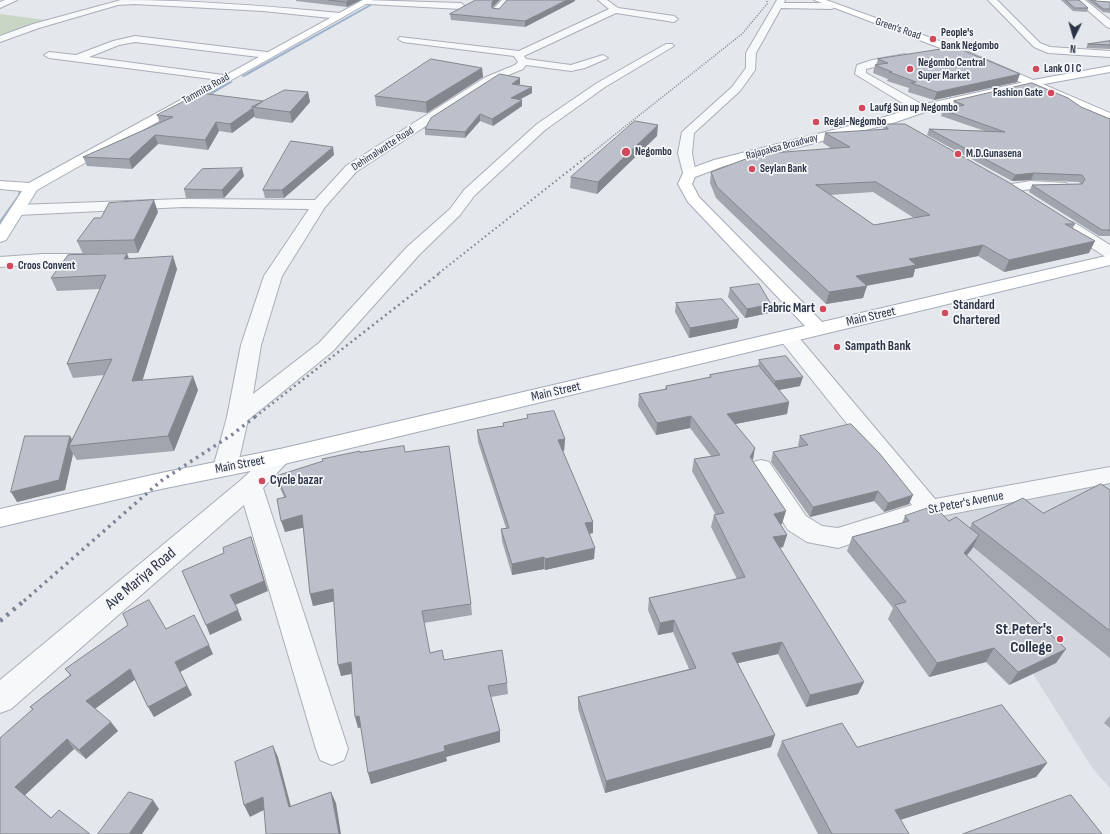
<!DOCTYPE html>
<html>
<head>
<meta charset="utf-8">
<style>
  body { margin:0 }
  #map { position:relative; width:1110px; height:834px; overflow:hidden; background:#e4e7ec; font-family:"Sofia Sans Condensed",sans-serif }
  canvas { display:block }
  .north { position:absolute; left:1054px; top:16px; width:40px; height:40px; -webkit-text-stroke:3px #f4f6f9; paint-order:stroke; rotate:185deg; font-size:11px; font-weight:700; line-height:16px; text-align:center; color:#2b3445 }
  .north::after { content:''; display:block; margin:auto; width:14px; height:18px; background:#2b3445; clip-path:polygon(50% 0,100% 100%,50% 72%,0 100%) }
</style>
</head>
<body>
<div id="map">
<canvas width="1110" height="834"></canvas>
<div class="north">N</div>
</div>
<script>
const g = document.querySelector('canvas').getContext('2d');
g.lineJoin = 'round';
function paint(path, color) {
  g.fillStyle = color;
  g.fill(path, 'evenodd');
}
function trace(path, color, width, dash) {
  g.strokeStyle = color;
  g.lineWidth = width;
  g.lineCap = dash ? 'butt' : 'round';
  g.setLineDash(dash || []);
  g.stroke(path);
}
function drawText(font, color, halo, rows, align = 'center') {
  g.font = font + ' "Sofia Sans Condensed",sans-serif';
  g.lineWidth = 3.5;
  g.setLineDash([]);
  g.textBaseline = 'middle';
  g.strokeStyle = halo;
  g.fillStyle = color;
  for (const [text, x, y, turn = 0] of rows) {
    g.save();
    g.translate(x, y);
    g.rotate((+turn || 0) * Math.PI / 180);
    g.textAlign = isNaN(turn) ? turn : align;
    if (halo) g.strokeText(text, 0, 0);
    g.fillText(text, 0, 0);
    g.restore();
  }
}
paint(new Path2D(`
  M1110,475V788L1093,769L929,509Z`), '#d2d6de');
paint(new Path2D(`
  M0,14L46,20L0,35Z`), '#c9d6c5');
paint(new Path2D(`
  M374,2L376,3L244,77L241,76Z
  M230,81L233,82L204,99L201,98Z
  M167,117L170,118L147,131L144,130Z
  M19,189L23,190L22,195L2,225H0V220L18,195Z`), '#9fb4cc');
const street = new Path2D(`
  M5,0H17L0,8V2Z
  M121,0C194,0 267,6 340,13L344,16L340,19L263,11L134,4L118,5L39,28L0,42V36L33,24Z
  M364,0L461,3L465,6L461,9L368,4L365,3Z
  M502,0H511L499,13H493V9Z
  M598,0H607L618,8L674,16L678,19L674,22L616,13L524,56L526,59L571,65L603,55L608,58L585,68L571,71L526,65L523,69L494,81L356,172L325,207L282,276L261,345L253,394L319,343L407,247L450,209L464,190L537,124L597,83L666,44H672L674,46L605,87L545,130L474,196L460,215L419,255L333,351L248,420L237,468L233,474L225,476L217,474L213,468L227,417L241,345L264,276L309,209L183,207L18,215L13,213L10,210L13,207L18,205L183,199L315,200L346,166L486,77L515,65L518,62L514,56L403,42L398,39L400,37L519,51L609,9Z
  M777,0H785L784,3H832L836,6L832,9L781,8L756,53L755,70L740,91L694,133L692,153L696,174L694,177H684L678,153L682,132L732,87L746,68V53Z
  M988,0H997L1040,43L1050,47L1110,51V57L1048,53L1034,47Z
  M1076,0H1085L1110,20V28L1107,27Z
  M135,36L267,52L272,55L267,58L135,42L119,45L89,57L231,76L232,78L231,80L227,81L49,58L44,55L49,52L76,55L113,41Z
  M905,54L910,57L909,59L866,69V73L925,106L927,109L925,112H917L855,74L857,65L872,60Z
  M1031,181L1066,183L1068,186L1066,189C1055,192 1042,189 1031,189C1022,190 1014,193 1005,191L1003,188L1005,185Z
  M1069,221L1075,223L1110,245V257L1104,256L1063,229L1061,226L1063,223Z
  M42,254H95L101,255L103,259L101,263L95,264H42L0,267V257Z
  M788,331L795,333L935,499L1110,467V483L931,518L838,548L807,542L788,530L749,468L753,462L761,460L769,462L806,516L822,526L838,528L912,505L781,341L778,337L781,333Z
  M280,449L288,451L292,457L263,488L348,749L344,760L332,765L320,760L316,749L244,505L11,709L0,713V680L241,480L272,451Z`);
const secondary = new Path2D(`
  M363,0H373L37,190L6,240L0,242V225L22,191L0,189V181L29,183Z
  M814,0H826L959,48L1110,113V121L951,52Z`);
const primary = new Path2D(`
  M1091,0H1110V4L1095,3Z
  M1110,66V72L1033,86L925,112L893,123L724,166L695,177L692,184L699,197L822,322L1110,255V265L280,465L161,489L0,527V509L161,473L280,449L805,326L688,202L678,184L684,171L714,160L885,117L921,105L1033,80Z`);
trace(street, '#a9aeb7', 2);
trace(secondary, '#a9aeb7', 2);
trace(primary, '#a3abb8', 2);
paint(street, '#f7f8fa');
paint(secondary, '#fff');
paint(primary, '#fff');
trace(new Path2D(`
  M584,159L742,34L767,4V0`), '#7d8696', 1.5, [1, 1.5]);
trace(new Path2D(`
  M439,273L585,158`), '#7d8696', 2, [1.5, 3]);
trace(new Path2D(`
  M255,417L441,272`), '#7d8696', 2.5, [2, 3.5]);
trace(new Path2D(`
  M24,601L161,481L233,434L256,416`), '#7d8696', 3.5, [2.5, 4.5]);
trace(new Path2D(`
  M0,621L25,600`), '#7d8696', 4.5, [3, 5.5]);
paint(new Path2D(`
  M296,0H361L347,7L296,1Z
  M1061,0H1079L1088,8L1087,12L1073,11Z
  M1087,0H1095L1096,1L1110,2V13L1103,12Z
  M575,1L525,27L451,20L450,14L492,8L499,9Z
  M1110,41V49L1086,48L1088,44Z
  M878,59L1017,82L934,100L908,92L909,88L887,81L888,79L873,73L875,65H876Z
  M482,68L483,77L427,113L376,106L375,96Z
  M520,78V84L519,85L532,93L519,100H522V106L493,126L480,121L465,138L425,135V129Z
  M308,92L310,102L292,123L255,118V116L232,133L219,131L208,150L158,144L132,169L87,166L83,157L160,123L157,115L263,102Z
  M954,101L1081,107L1110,119V236H1099L1029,192L1032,185L1081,184L1079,182L1031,180L1012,181L927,135L929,129L985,131L941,116L943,110L954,107H953Z
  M884,124L1075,224L1073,228L1089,253L1004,272L978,256L915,269L913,277L866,286L863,298L826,304L716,198L710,183L711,172L832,149L823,143L825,133L883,130ZM873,192L914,218L874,225L830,195Z
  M657,136L597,194L570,188L571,177Z
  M334,155L284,198H265L263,190Z
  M244,176L224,198H186L184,189Z
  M158,212L138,253L83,254L77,241L101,218Z
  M127,254L129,258L177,269L142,380L198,390L174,451L77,460L73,454L65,490L17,502L70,436L72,440L104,375L73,378L67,364L100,289L57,291L51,278Z
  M730,288L769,313L745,318L728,297Z
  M676,303L737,328L689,338L675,312Z
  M759,360L800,386L779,390L789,402L787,414L735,424L782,524H780L787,535L783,547L780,548L858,694L806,707L778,654L738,663L771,747L605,793L578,709V697L689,669L673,632L658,635L648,610L649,598L737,579L711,527L714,515H716L692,471L694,459L711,456L690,428L656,435L638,406L639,394L665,389L666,386L709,378L710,375L758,366Z
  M527,415L565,439L564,451H563L593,533L589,534L594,559L545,570L544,569L512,575L502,541L501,529L506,528L478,442L477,430L503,426V423L528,418Z
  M800,436L909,504L884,512L874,501L810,517L771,462L773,452L799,447L798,445Z
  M360,452H405L471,604L472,615L424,623L430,653L444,660L507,683L508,694L491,697L500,731V742L446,757L447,761L371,784L361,727L358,728L352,674L341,676L334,601L313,606L310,594L303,527L285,532L284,497L280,488L276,476Z
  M1110,490V658L973,547L972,549L967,555L1056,663L1009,685L986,662L929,677L888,619L893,608L847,551L852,537L902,523L905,516L949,521L970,528L972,523L1043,513Z
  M166,629L213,654L180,672L192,695L154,717L135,679L95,709L118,731L86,759L74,749L25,795L51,818L0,834L33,710L30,707L70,675L65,669Z
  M1110,716V728L1104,723Z
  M782,741L857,747L1047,763L1036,777L900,820L909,834H818L777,755Z`), '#a1a5ae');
paint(new Path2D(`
  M350,0H361L347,7L346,2Z
  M494,0H500L492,8V2Z
  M567,0H575V1L525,27V21Z
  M482,68L483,77L427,113L426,102Z
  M1020,74L1017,82L934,100L937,92Z
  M520,78V84L512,89V84Z
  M532,87V93L511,104V98Z
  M308,92L310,102L292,123L290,112Z
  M522,100V106L493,126L492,119Z
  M253,108L255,116L232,133L230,124Z
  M480,114V121L465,138V132Z
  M216,122L219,131L208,150L205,140Z
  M658,125L657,136L597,194L598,182Z
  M155,135L158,144L132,169L129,159Z
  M333,147L334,155L284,198L282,190Z
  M242,168L244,176L224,198L222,190Z
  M1034,173L1031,180L1012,181L1015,175Z
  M154,200L158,212L138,253L134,240Z
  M1095,241L1089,253L1004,272L1009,260Z
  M983,245L978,256L915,269L913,277L859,287L867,286L863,298L826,304L829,292L856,276L916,257Z
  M127,254L132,267L124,259Z
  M173,256L177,269L138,395L132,381Z
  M771,304L769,313L745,318L747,309Z
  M739,319L737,328L689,338L690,328Z
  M193,376L198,390L174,451L168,436Z
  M803,377L800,386L773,391L775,381Z
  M789,402L787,414L725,426L727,414Z
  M691,416L690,428L656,435L657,423Z
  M70,436L75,445L69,446L73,454L65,490L17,502L11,492Z
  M565,439L564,451L558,452V440Z
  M755,448L753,460L750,457Z
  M878,491L874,501L810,517L813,507Z
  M913,495L909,504L884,512L888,503Z
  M786,511L782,524L771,526L774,514Z
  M302,515L306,527L285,532L281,521Z
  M593,522V533L584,535L585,523Z
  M787,535L783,547L770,550L773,537Z
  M979,535L972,549L957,567L964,553Z
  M251,537L268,591L235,605L230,595Z
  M595,548L594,559L545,570V559Z
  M544,557V569L512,575V564Z
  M333,589L336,601L313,606L310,594Z
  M238,610L242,620L210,635L206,625Z
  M674,620L673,632L658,635L660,623Z
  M782,642L778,654L730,665L732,653Z
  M209,645L213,654L180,672L192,695L154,717L148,707L175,662Z
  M994,648L986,662L929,677L937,663Z
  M1066,649L1056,663L1009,685L1018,672Z
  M351,662L354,673L341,676L338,665Z
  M130,669L136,679L93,710L86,701Z
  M864,682L858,694L806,707L810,695Z
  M359,716L363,727L358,728L355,717Z
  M111,722L118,731L86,759L79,750Z
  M500,731V742L446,757L447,761L371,784L368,773L444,746Z
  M775,735L771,747L605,793L606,781Z
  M67,739L74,749L24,796L15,787Z
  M273,746L278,757L294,818L289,807Z
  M1047,763L1036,777L887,824L895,810Z
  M331,792L336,803L341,834H339Z
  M263,797L268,808L250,817L244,805Z
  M153,800L159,809L142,834H129Z`), '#83868d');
const building = new Path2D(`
  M329,0H350L346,2Z
  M476,0H494L492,2V8L499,9L507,0H567L525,21L450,14Z
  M1066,0H1079L1088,8H1075Z
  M1092,0H1095L1096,1L1110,2V9H1104Z
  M1110,41V45L1088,44Z
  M955,47L1020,74L937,92L911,83L916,82L889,72H892L875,65L888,63L878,59Z
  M431,59L482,68L426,102L375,96Z
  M500,74L520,78L512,84L532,87L511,98L522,100L492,119L480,114L465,132L425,129L431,118Z
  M1032,83L1068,98L1081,107L1110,119V230H1102L1032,185L1082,184L1085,179L1082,175L1034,173L1015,175L929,129L1005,132L943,110L964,105L954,101Z
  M285,90L308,92L290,112L252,107Z
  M200,93L263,101L230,124L216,122L205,140L155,135L129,159L83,157L173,117L157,115Z
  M635,121L658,125L598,182L571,177Z
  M884,124H905L1008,182L1075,224H1065L1095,241L1009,260L983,245L909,259L916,265L856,276L867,286L829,292L717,187L711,172L759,154L850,147L825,133L888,129ZM876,182L930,215L874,225L816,185Z
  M291,141L333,147L282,190H263Z
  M242,168L222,190L184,189L202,169Z
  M154,200L134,240L77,241L94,218H101L109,203Z
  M127,254L124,259L173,256L132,381L193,376L168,436L69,446L112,359L67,364L106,275L51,278L68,255Z
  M759,284L771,304L747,309L730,288Z
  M722,299L739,319L690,328L676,303Z
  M786,356L803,377L775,381L759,360Z
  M759,366L789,402L727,414L755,448L750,457L786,511L774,514L787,535L773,537L864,682L810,695L782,642L732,653L775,735L606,781L578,697L696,668L674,620L660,623L649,598L745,577L714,515L724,513L694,459L720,455L691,416L657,423L639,394L667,389L666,386L711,377L710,375Z
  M554,411L565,439L558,440L593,522L585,523L595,548L545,559L544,557L512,564L501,529L509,528L477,430L504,426L503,423L528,418L527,415Z
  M851,424L880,454L913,495L888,503L878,491L813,507L773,452L808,445L800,436Z
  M25,436H70L59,480L11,492Z
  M404,446L405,452L449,446L471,604L422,611L430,653L442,650L444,660L502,650L507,683L488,686L500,731L444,746L445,751L368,773L359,716L355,717L351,662L338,665L333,589L310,594L302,515L281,521L277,499L286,497L276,476L323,461L322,459L360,451V452Z
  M1101,484L1110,490V631L972,523L1023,498L1043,513Z
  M934,506L949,521L956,517L979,535L964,553L1066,649L1018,672L994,648L937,663L895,605L906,602L852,537L909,521L905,516Z
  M251,537L264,581L230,595L238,610L206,625L182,571L224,553L223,548Z
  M149,600L166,629L194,615L209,645L175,662L187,686L148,707L130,669L86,701L111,722L79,750L67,739L15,787L51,818L59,810L90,834H0V738L33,709L30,707L71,675L65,669L128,625L123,614Z
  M1002,705L1047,763L895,810L909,834H832L782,741L842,723L857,747Z
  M273,746L289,807L331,792L339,834H266L263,797L244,805L235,762Z
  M129,792L153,800L129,834H98Z
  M1071,795L1102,834H963Z`);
paint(building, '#bbc0ca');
trace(building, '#83868d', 1);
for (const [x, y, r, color] of [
  [933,39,4,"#d1495b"],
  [910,69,4,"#d1495b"],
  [1036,69,4,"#d1495b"],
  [1051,93,4,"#d1495b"],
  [862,108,4,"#d1495b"],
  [816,122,4,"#d1495b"],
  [626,152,5,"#d1495b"],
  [958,154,4,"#d1495b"],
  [752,169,4,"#d1495b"],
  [10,266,4,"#d1495b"],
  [823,309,4,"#d1495b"],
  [945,313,4,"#d1495b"],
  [837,347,4,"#d1495b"],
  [262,481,4,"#d1495b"],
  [1060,639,4,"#d1495b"]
]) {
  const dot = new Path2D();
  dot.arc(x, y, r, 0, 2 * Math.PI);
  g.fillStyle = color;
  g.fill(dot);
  trace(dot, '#f4f6f9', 1.5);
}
drawText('11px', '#2b3445', '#f4f6f9', [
  ["Green's Road",898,29,19],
  ["Tammita Road",206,89,-29],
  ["Rajapaksa Broadway",782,147,-15],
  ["Dehimalwatte Road",383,149,-33]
]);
drawText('bold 11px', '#2b3445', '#f4f6f9', [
  ["People's",941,33],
  ["Bank Negombo",941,46],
  ["Negombo Central",918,63],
  ["Super Market",918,76],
  ["Lank O I C",1044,69],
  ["Fashion Gate",1043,93,"right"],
  ["Laufg Sun up Negombo",870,108],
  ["Regal-Negombo",824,122],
  ["Negombo",635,152],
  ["M.D.Gunasena",966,154],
  ["Seylan Bank",760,169],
  ["Croos Convent",18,266]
], 'left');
drawText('bold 13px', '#2b3445', '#f4f6f9', [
  ["Standard",953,306],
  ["Chartered",953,321],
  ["Fabric Mart",815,309,"right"],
  ["Sampath Bank",845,347],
  ["Cycle bazar",270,481]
], 'left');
drawText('13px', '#2b3445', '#f4f6f9', [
  ["Main Street",871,317,-13],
  ["Main Street",556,392,-13],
  ["Main Street",240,465,-11],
  ["St.Peter's Avenue",966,503,-11]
]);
drawText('16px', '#2b3445', '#f4f6f9', [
  ["Ave Mariya Road",141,579,-40]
]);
drawText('bold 16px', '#2b3445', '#f4f6f9', [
  ["St.Peter's",1052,630],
  ["College",1052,648]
], 'right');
</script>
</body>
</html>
